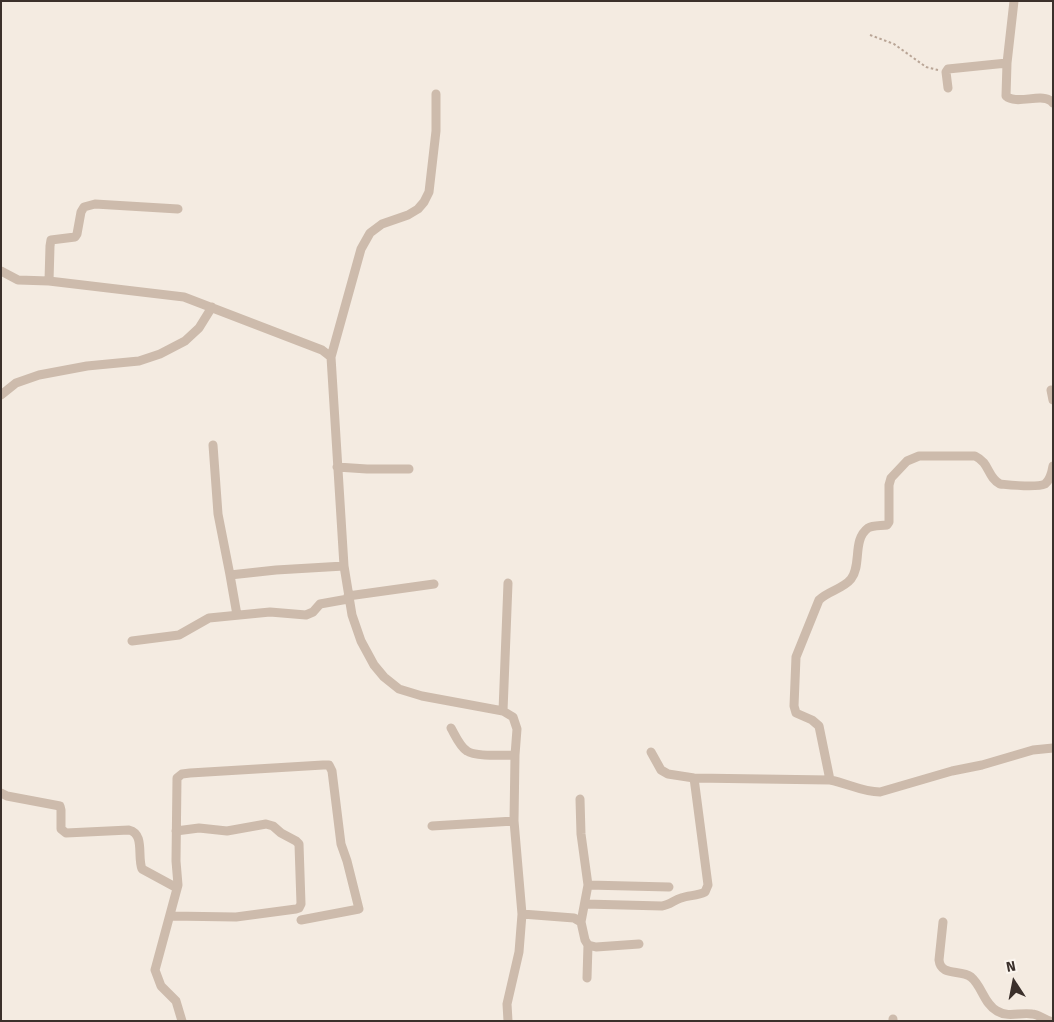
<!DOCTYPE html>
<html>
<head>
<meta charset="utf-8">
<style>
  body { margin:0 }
  #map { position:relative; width:1054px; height:1022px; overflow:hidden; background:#f4ebe1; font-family:"Fira Sans",sans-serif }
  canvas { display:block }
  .frame { position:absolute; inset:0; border:2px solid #3b302b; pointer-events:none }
  .north { position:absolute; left:989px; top:957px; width:50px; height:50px; -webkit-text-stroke:4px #fbf5ee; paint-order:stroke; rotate:349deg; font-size:14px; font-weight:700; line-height:20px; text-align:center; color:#3b302b }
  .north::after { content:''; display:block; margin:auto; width:18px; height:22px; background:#3b302b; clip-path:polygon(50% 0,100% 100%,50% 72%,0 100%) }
</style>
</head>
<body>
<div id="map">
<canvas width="1054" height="1022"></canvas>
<div class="frame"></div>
<div class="north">N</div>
</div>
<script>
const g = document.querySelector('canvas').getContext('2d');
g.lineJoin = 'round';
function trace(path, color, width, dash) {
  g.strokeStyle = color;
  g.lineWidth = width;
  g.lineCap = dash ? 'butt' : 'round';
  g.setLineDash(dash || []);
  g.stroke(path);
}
trace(new Path2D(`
  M870,35L894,44L926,67L938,70`), '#b9a596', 2, [2.5, 2.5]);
trace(new Path2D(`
  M1014,1L1007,63L1006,96C1017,106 1044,91 1053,103
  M948,88L946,72L948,69L1007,63
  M1,271L18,280L49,281L184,297L322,350L331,357L344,566L352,615L361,641L374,665L384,677L399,689L422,696L503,711L513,717L517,729L515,755L514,821L522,914L519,952L507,1004L508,1021
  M49,281L50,246L51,240L75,237L77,234L81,212L84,207L95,204L178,209
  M331,357L361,249L370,233L382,224L408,215L418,209L424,202L429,192L436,131V94
  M1051,390L1053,400
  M1,395L16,383L39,375L87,366L139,361L160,354L185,341L199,328L212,307
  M213,445L218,514L230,575L276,570L344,566
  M337,467L367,469H409
  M230,575L237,615
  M348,596L434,584
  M132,641L179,635L209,618L270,612L306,615L313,612L320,604L348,599
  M503,711L508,583
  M451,728C455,735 460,747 467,751C475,757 504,755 515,755
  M651,752L661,770L668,774L694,778L830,780C847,783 862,792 880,792L952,771L982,765L1033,750L1053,748
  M830,780L819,726L812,720L796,713L794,706L796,657L819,600C828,591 843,589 851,579C862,565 852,540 868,528C873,525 881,526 887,525L889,522V485L891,478L907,461L919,456H975C990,463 987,477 1000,484C1011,485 1036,488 1045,484C1050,480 1052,472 1053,466
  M1,793L7,796L60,806L61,810V829L66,833L129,830C145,834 137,856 142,869L177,888
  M580,799L581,834L588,885L581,922
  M432,826L514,821
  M588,885L669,887
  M585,904L662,906C670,905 674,900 681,898C689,895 697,896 705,892L708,885L694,778
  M522,914L574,918L581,922L585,940L588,945L596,947L639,944
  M170,916L236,917L296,909L299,908L301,904L299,844L296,841L281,833L273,826L266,824L227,831L199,828L176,831
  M943,922L939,960C941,977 960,969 971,977C982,986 984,1004 997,1011C1009,1018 1020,1012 1032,1014C1038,1014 1043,1019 1050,1021
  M587,978L588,945
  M893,1019V1021
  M182,1021L176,1001L161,986L155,970L178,885L176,861L177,778L182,774L190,773L323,765H329L332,771L341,844L347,861L359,909L301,920`), '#cdbbac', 9);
</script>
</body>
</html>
